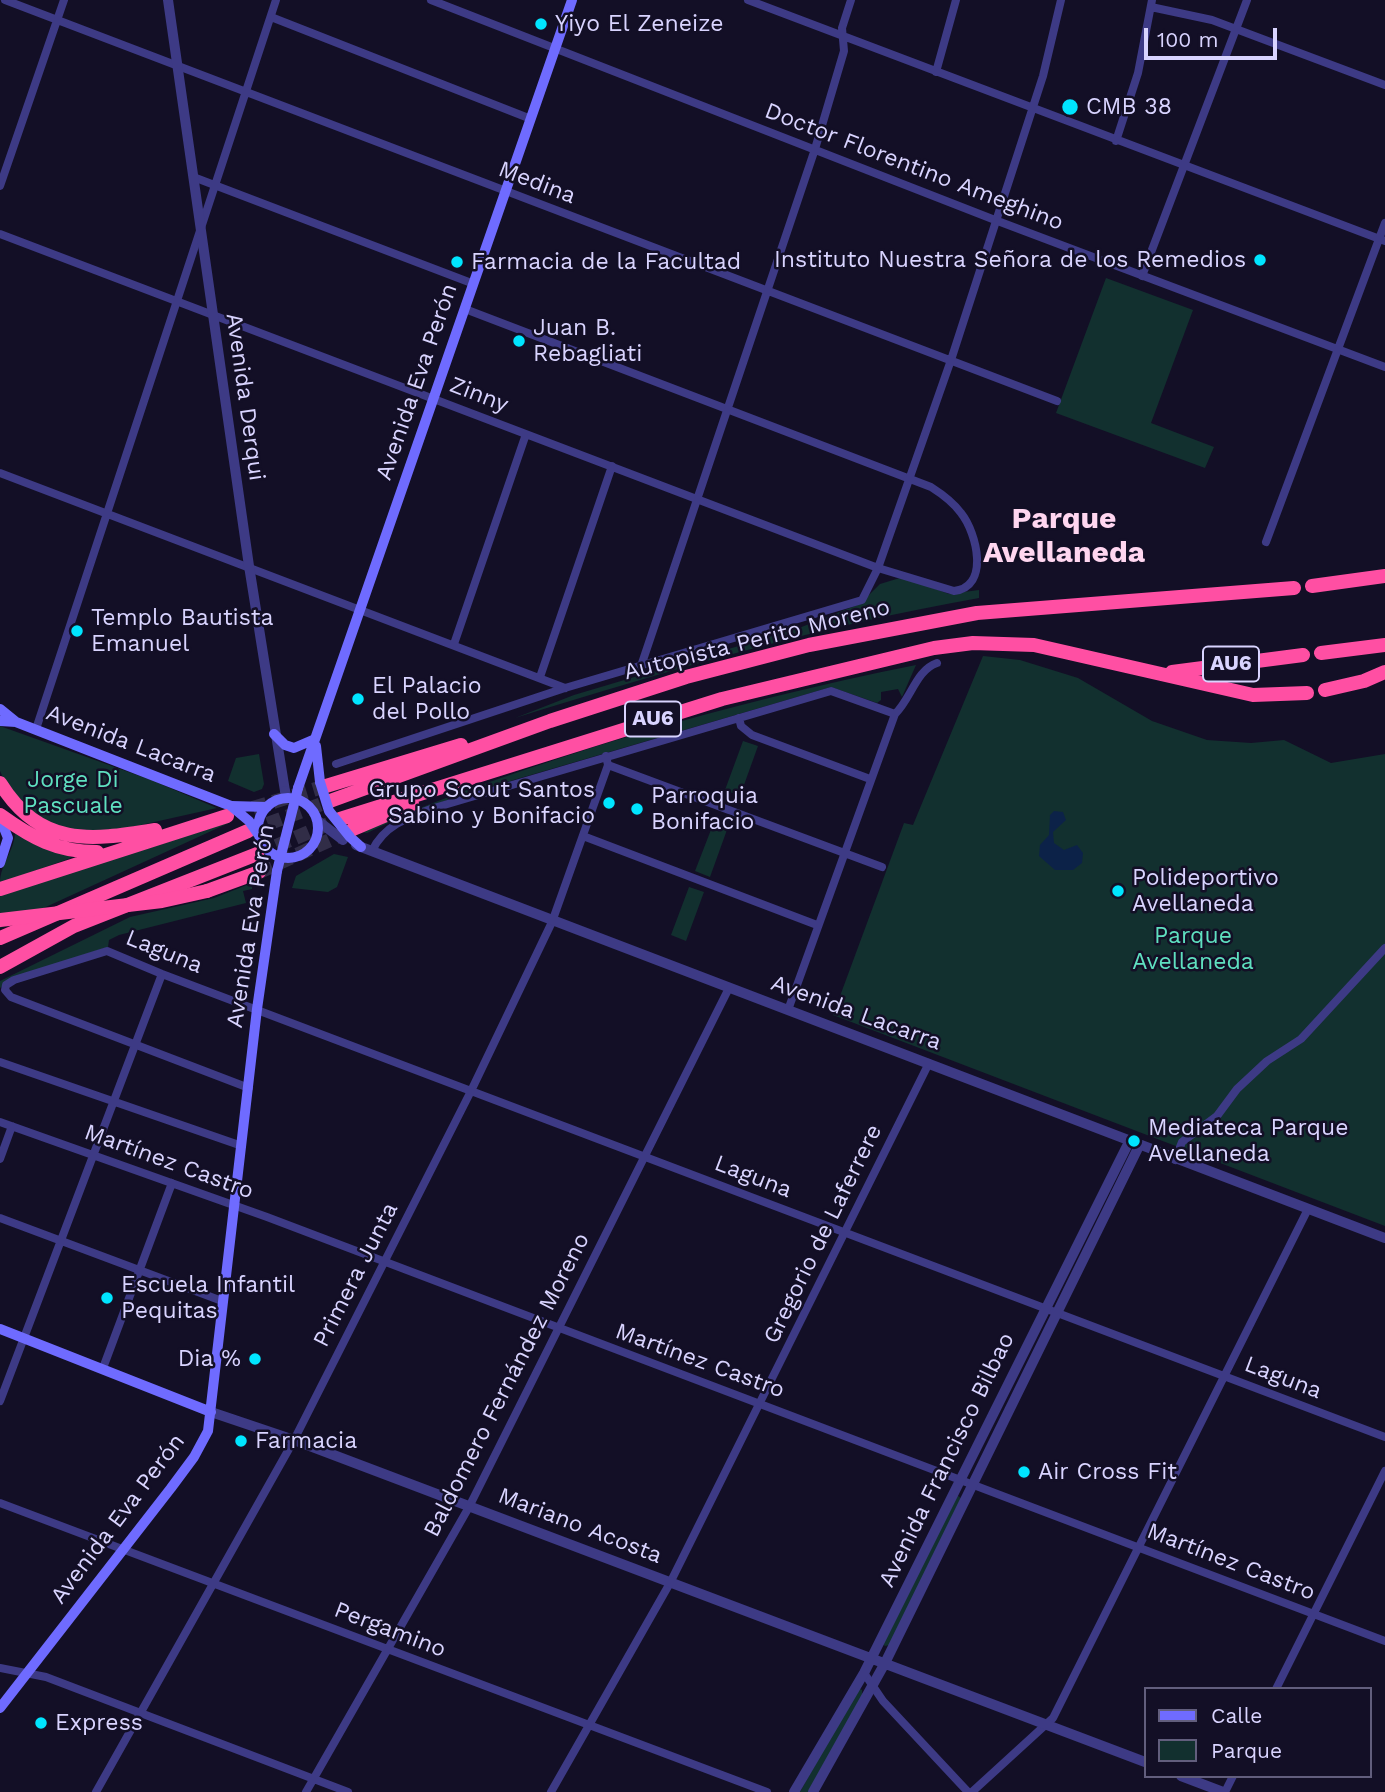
<!DOCTYPE html>
<html>
<head>
<meta charset="utf-8">
<style>
  body { margin:0 }
  #map { position:relative; width:1385px; height:1792px; overflow:hidden; background:#130f26; font-family:"Work Sans",sans-serif }
  canvas { display:block }
  .legend { position:absolute; left:1144px; top:1687px; width:228px; height:91px; box-sizing:border-box; background:#130f26; border:2px solid #625e7d; margin:0; padding:9px 12px; list-style:none; font-size:21px; color:#d9d4ff }
  .legend li { display:flex; align-items:center; gap:14px; height:35px }
  .legend b { width:35px; border:2px solid #625e7d }
  .scale { position:absolute; left:1144px; top:28px; width:133px; height:32px; box-sizing:border-box; border:4px solid #d9d4ff; border-top:0; padding-left:9px; font-size:21px; line-height:24px; white-space:nowrap; color:#d9d4ff; -webkit-text-stroke:5px #130f26; paint-order:stroke }
</style>
</head>
<body>
<div id="map">
<canvas width="1385" height="1792"></canvas>
<ul class="legend">
<li><b style="height:9px;background:#6f6bff"></b>Calle</li>
<li><b style="height:19px;background:#12302f"></b>Parque</li>
</ul>
<div class="scale">100 m</div>
</div>
<script>
const g = document.querySelector('canvas').getContext('2d');
g.lineJoin = 'round';
function paint(path, color) {
  g.fillStyle = color;
  g.fill(path, 'evenodd');
}
function trace(path, color, width, dash) {
  g.strokeStyle = color;
  g.lineWidth = width;
  g.lineCap = dash ? 'butt' : 'round';
  g.setLineDash(dash || []);
  g.stroke(path);
}
function drawText(font, color, halo, rows, align = 'center') {
  g.font = font + ' "Work Sans",sans-serif';
  g.lineWidth = 5;
  g.setLineDash([]);
  g.textBaseline = 'middle';
  g.strokeStyle = halo;
  g.fillStyle = color;
  for (const [text, x, y, turn = 0] of rows) {
    g.save();
    g.translate(x, y);
    g.rotate((+turn || 0) * Math.PI / 180);
    g.textAlign = isNaN(turn) ? turn : align;
    if (halo) g.strokeText(text, 0, 0);
    g.fillText(text, 0, 0);
    g.restore();
  }
}
paint(new Path2D(`
  M1106,278L1193,310L1151,423L1214,447L1205,468L1056,413Z
  M903,577L949,594L979,590V598C821,626 669,670 515,718L574,695L799,628L860,604L880,584Z
  M983,656L1020,660L1078,678L1152,721L1207,740L1251,743L1284,740L1331,763L1385,754V1226L833,1015L904,823L913,825Z
  M916,665L902,697L898,689L881,692V700L877,703L831,687L459,796L409,813L367,833L360,832C538,758 726,703 916,665Z
  M0,726L151,780L217,808L114,831L63,829L36,816L6,784L0,771Z
  M743,741L758,746L740,796L725,790Z
  M259,754L264,784L262,789L254,792L228,781L236,758Z
  M229,820L231,822L0,928V892L162,844Z
  M714,822L728,827L710,877L695,871Z
  M15,831L70,856L71,858L0,883C0,864 15,851 15,831Z
  M334,854L348,857L337,887L328,892L292,888L296,876Z
  M252,883V889L243,891L246,903L119,935L109,940L108,947L13,978L0,988V981L130,917L214,898Z
  M689,887L704,892L686,941L671,935Z
  M957,1495L962,1499L890,1645L885,1646L882,1643Z
  M858,1688L862,1690V1696L809,1792H800Z`), '#12302f');
paint(new Path2D(`
  M1054,811L1063,812L1066,820L1053,832L1054,843L1064,850L1077,845L1083,853L1082,863L1073,870H1055L1039,856L1040,845L1049,835L1050,815Z`), '#0c2248');
trace(new Path2D(`
  M253,808L326,786
  M248,831L330,801
  M257,854L340,819
  M259,872L350,831`), '#312d47', 14, [14, 7]);
trace(new Path2D(`
  M5,0L1057,401
  M431,0L995,220L1385,367
  M748,0L1385,241
  M1151,7L1212,20L1385,85
  M271,17L531,119
  M936,72L956,0
  M1116,141L1138,73L1152,0
  M196,178L474,284
  M0,186L64,0
  M0,234L878,568L954,591C990,587 977,533 961,513C953,502 942,494 931,487L465,309
  M1142,276L1247,0
  M0,473L565,688
  M1266,542L1385,223
  M454,644L526,434
  M641,666L815,149L844,51L842,28L851,0
  M540,677L612,466
  M739,718L741,726L752,735L870,779
  M36,729L276,0
  M336,764L565,688L862,600L878,568L951,360L1043,76L1061,0
  M608,765L882,867
  M583,836L817,925
  M372,851C384,825 409,817 434,808L831,691L895,714
  M788,1010L895,714C911,699 916,670 937,663
  M0,1062L242,1146
  M249,1088L11,997L5,990L6,985L14,980L107,951L162,974L1385,1437
  M0,1122L267,1217L1385,1641
  M0,1159L12,1126
  M1175,1160L1182,1142L1217,1116L1237,1089L1267,1061L1301,1039L1385,948
  M0,1218L222,1301
  M103,1368L172,1183
  M0,1401L162,974
  M0,1503L767,1792
  M0,1668L46,1677L348,1792
  M864,1673L883,1701L968,1792
  M1276,1689L1385,1471
  M96,1792L294,1440L471,1091L552,922L608,765L606,756
  M306,1792L469,1507L729,988
  M551,1792L670,1583L929,1063
  M972,1792L1053,1718L1308,1209
  M1225,1792L1233,1776`), '#3d3a85', 8);
trace(new Path2D(`
  M168,0L249,566L285,791
  M356,845L1385,1238
  M211,1412L294,1440L1145,1762
  M1181,1776L1223,1792
  M794,1792L864,1673L1129,1142
  M813,1792L885,1663L1139,1146`), '#3d3a85', 10);
trace(new Path2D(`
  M0,709L16,722
  M0,721L16,722L231,806
  M274,734L285,745L294,748L315,739
  M316,746L320,782
  M298,788L572,0
  M0,818L8,838L0,863
  M350,837L361,847
  M0,1329L211,1412
  M0,1708L171,1488L194,1457L208,1431L257,1009L277,871`), '#6f6bff', 10);
trace(new Path2D(`
  M1312,586L1385,576
  M1321,653L1385,645
  M1172,672L1303,655
  M1325,690L1364,681L1385,672
  M0,783C40,847 89,841 155,830
  M326,786L461,745
  M330,801L550,721L686,677L809,645L977,613L1294,588
  M0,815C32,838 57,852 97,852
  M340,819L722,699L934,648L973,643L1034,645L1253,695L1307,693
  M353,829L412,804
  M0,889L227,816
  M207,891L259,872
  M0,938L248,831
  M0,967L74,926L257,854`), '#ff4fa3', 14);
trace(new Path2D(`
  M285,791L287,798
  M318,821L343,840`), '#3d3a85', 10);
trace(new Path2D(`
  M320,782L329,811L350,837
  M258 828a30 30 0 1 1 60 0a30 30 0 1 1-60 0Z
  M231,806L249,821L258,834
  M231,806L267,807
  M277,871L298,788`), '#6f6bff', 10);
trace(new Path2D(`
  M0,920L162,901L207,891`), '#ff4fa3', 14);
for (const [x, y, r, color] of [
  [541,24,7,"#00e5ff"],
  [1070,107,9,"#00e5ff"],
  [1260,260,7,"#00e5ff"],
  [457,262,7,"#00e5ff"],
  [519,341,7,"#00e5ff"],
  [77,631,7,"#00e5ff"],
  [358,699,7,"#00e5ff"],
  [609,803,7,"#00e5ff"],
  [637,809,7,"#00e5ff"],
  [1118,891,7,"#00e5ff"],
  [1134,1141,7,"#00e5ff"],
  [107,1298,7,"#00e5ff"],
  [255,1359,7,"#00e5ff"],
  [241,1441,7,"#00e5ff"],
  [1024,1472,7,"#00e5ff"],
  [41,1723,7,"#00e5ff"]
]) {
  const dot = new Path2D();
  dot.arc(x, y, r, 0, 2 * Math.PI);
  g.fillStyle = color;
  g.fill(dot);
  trace(dot, '#130f26', 2.5);
}
for (const [x, y, w] of [
  [1231,664,56],
  [653,719,56]
]) {
  const box = new Path2D();
  box.roundRect(x - w / 2, y - 17.5, w, 35, 5);
  g.fillStyle = '#130f26';
  g.fill(box);
  trace(box, '#d9d4ff', 2);
}
drawText('bold 21px', '#d9d4ff', null, [
  ["AU6",1231,664],
  ["AU6",653,719]
]);
drawText('23px', '#d9d4ff', '#130f26', [
  ["Yiyo El Zeneize",555,24],
  ["CMB 38",1086,107],
  ["Instituto Nuestra Señora de los Remedios",1246,260,"right"],
  ["Farmacia de la Facultad",471,262],
  ["Juan B.",533,328],
  ["Rebagliati",533,354],
  ["Templo Bautista",91,618],
  ["Emanuel",91,644],
  ["El Palacio",372,686],
  ["del Pollo",372,712],
  ["Grupo Scout Santos",595,790,"right"],
  ["Sabino y Bonifacio",595,816,"right"],
  ["Parroquia",651,796],
  ["Bonifacio",651,822],
  ["Polideportivo",1132,878],
  ["Avellaneda",1132,904],
  ["Mediateca Parque",1148,1128],
  ["Avellaneda",1148,1154],
  ["Escuela Infantil",121,1285],
  ["Pequitas",121,1311],
  ["Dia %",241,1359,"right"],
  ["Farmacia",255,1441],
  ["Air Cross Fit",1038,1472],
  ["Express",55,1723]
], 'left');
drawText('23px', '#d9d4ff', '#130f26', [
  ["Doctor Florentino Ameghino",914,167,21],
  ["Medina",537,183,21],
  ["Avenida Eva Perón",417,382,-71],
  ["Zinny",479,395,21],
  ["Avenida Derqui",245,397,82],
  ["Autopista Perito Moreno",757,640,-14],
  ["Avenida Lacarra",131,744,21],
  ["Avenida Eva Perón",251,926,-81],
  ["Laguna",164,952,22],
  ["Avenida Lacarra",856,1013,20],
  ["Martínez Castro",169,1162,20],
  ["Laguna",753,1177,21],
  ["Gregorio de Laferrere",823,1234,-64],
  ["Primera Junta",356,1275,-63],
  ["Martínez Castro",700,1361,20],
  ["Laguna",1283,1378,21],
  ["Baldomero Fernández Moreno",507,1385,-63],
  ["Avenida Francisco Bilbao",947,1460,-64],
  ["Avenida Eva Perón",118,1519,-53],
  ["Mariano Acosta",580,1526,21],
  ["Martínez Castro",1231,1562,21],
  ["Pergamino",390,1630,21]
]);
drawText('23px', '#5fe0c0', '#130f26', [
  ["Jorge Di",73,780],
  ["Pascuale",73,806],
  ["Parque",1193,936],
  ["Avellaneda",1193,962]
]);
drawText('bold 30px', '#ffd6f0', '#130f26', [
  ["Parque",1064,519],
  ["Avellaneda",1064,553]
]);
</script>
</body>
</html>
